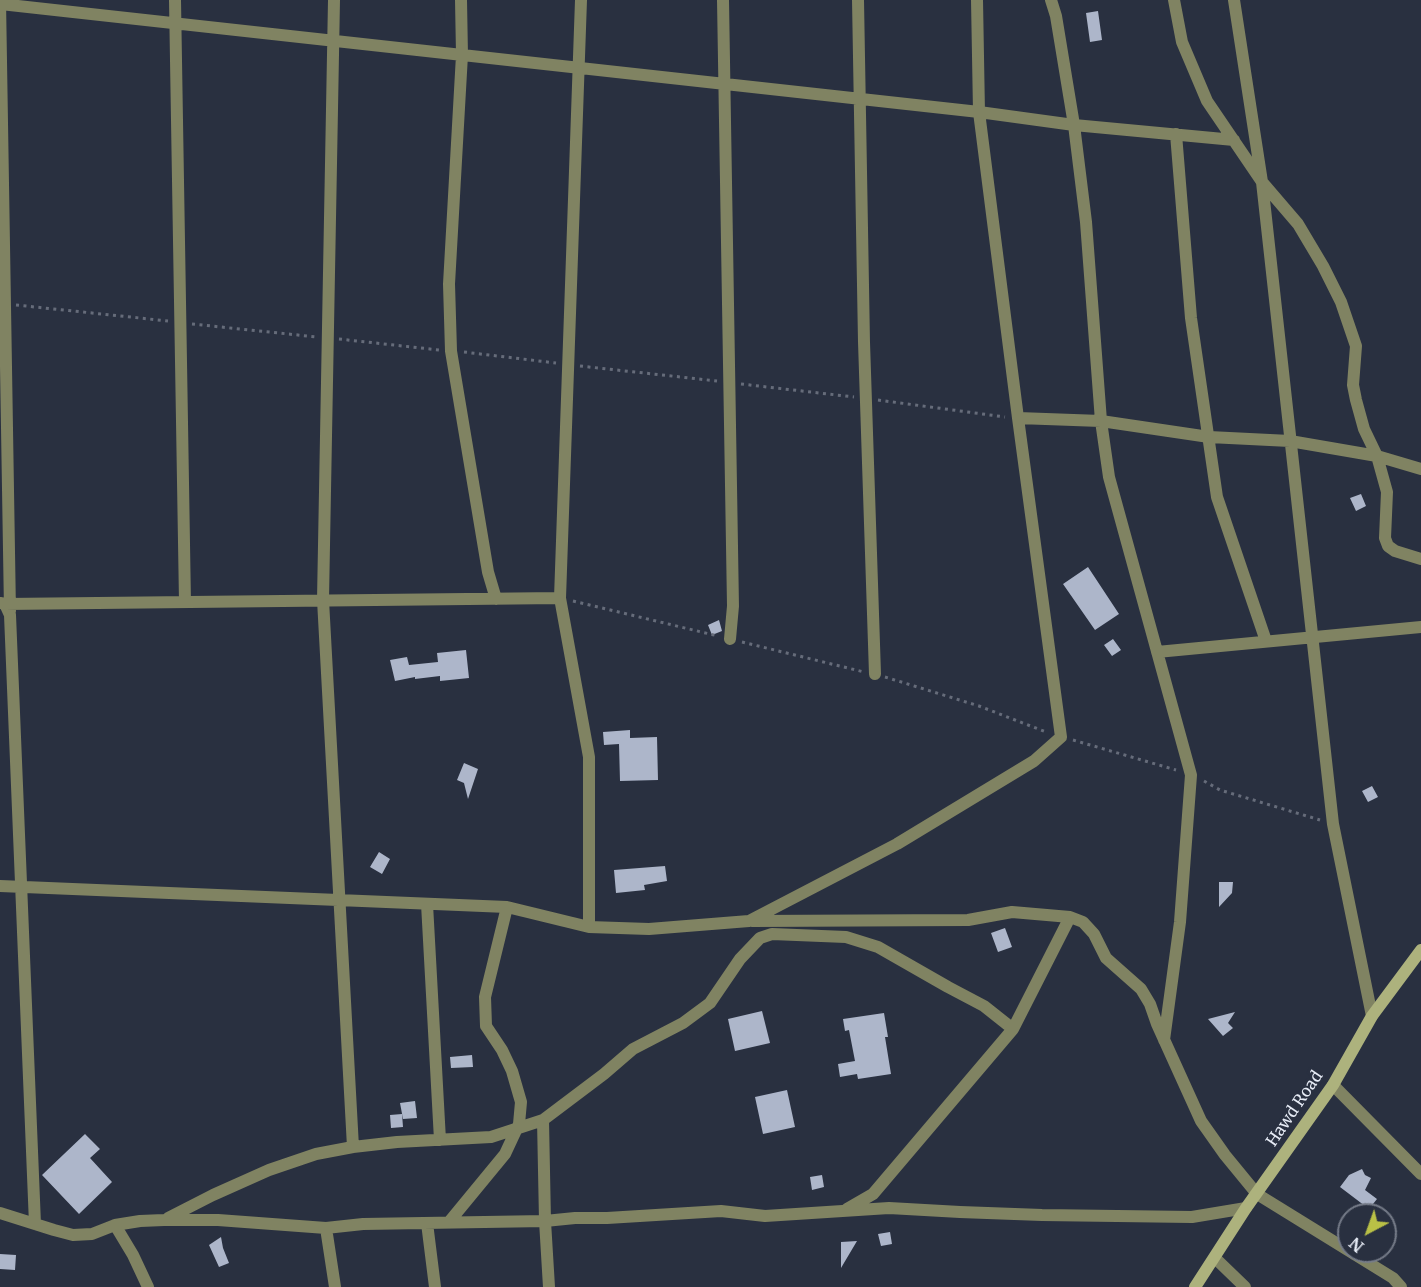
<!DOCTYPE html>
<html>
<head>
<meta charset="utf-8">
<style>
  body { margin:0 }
  #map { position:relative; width:1421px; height:1287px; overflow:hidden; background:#293040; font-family:Merriweather,serif }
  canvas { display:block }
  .north { position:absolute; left:1337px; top:1203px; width:60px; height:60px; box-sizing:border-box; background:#293040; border:2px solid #757b88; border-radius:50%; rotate:221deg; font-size:16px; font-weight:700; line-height:24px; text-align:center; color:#e6ebf5 }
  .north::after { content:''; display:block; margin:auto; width:21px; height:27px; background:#b9c046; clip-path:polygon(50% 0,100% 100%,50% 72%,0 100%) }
</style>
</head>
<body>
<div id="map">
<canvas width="1421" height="1287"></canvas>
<div class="north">N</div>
</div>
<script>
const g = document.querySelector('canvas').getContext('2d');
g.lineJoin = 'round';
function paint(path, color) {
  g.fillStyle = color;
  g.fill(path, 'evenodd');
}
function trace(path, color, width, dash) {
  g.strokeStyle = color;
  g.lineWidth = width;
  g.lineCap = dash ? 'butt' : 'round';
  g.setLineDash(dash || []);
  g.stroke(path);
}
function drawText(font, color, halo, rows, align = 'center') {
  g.font = font + ' Merriweather,serif';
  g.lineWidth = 6;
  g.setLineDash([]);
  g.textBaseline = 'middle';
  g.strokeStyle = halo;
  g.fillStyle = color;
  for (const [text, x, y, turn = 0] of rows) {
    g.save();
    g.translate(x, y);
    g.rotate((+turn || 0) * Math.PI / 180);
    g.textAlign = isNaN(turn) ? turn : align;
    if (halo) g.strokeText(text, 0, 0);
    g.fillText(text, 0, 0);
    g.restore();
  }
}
paint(new Path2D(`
  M1098,11L1102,40L1090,42L1086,13Z
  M1361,494L1366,506L1356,511L1350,498Z
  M1088,567L1119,614L1095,630L1063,584Z
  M719,620L722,631L712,635L708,625Z
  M1113,639L1121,650L1112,656L1104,645Z
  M466,650L469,678L440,681V676L415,679V677L395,681L390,660L407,657L409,665L438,662L437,653Z
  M630,730V738L657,737L658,780L620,781L619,744L604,745L603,732Z
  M464,763L478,769L468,799L464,783L457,780Z
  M1372,786L1378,797L1368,802L1362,791Z
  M379,852L390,859L382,874L370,867Z
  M665,866L667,881L644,885L645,890L616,893L614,870Z
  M1219,882H1233L1232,893L1219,907Z
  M1005,928L1012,947L998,952L991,933Z
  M762,1011L770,1043L735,1051L728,1019Z
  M1235,1012L1228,1023L1233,1028L1223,1036L1208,1019Z
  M884,1013L888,1037H885L891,1074L858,1079L857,1074L840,1077L838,1064L855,1061L849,1030L845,1031L843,1019Z
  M472,1055L473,1067L451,1068L450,1057Z
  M787,1090L795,1127L763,1134L755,1097Z
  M415,1101L417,1118L403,1119L400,1103Z
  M402,1114L403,1127L391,1128L390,1115Z
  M85,1134L100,1149L90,1158L112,1182L79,1214L42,1175Z
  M1362,1169L1365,1175L1371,1178L1365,1190L1377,1199L1369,1209L1340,1187L1349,1175Z
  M822,1175L824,1187L812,1190L810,1177Z
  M890,1232L892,1244L881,1246L878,1234Z
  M221,1237L223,1248L229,1263L219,1267L209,1245Z
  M857,1241L841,1268V1242Z
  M0,1254L16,1255L15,1270L0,1269Z`), '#adb6ca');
trace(new Path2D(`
  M16,305L168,321
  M192,324L317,337
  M339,339L439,350
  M464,352L556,363
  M580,366L717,381
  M741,384L854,397
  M878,400L1005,417
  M573,601L718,636
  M742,642L864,672
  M885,677L979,706L1046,732
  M1073,740L1176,770
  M1204,781L1220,790L1320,820`), '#666c7a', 3, [3, 4.5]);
trace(new Path2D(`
  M0,0L10,611
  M175,0L185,602
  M334,0L323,600L353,1147
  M461,0L462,55L449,284L451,351L488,572L496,599
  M581,0L560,598L589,757V927
  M723,0L733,606L730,639
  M858,0L864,342L875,674
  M1051,0L1056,16L1074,125L1086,222L1101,421L1109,477L1191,775L1180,922L1164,1040
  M1174,0L1182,42L1207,101L1262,182L1298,224L1323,266L1341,302L1356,346L1353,385L1356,400L1364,429L1377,456L1387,492L1385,538L1388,546L1395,551L1421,559
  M1234,0L1262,182L1333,824L1372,1016
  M0,4L979,112L1074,125L1234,140
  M1176,134L1191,318L1217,497L1266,641
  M1018,418L1101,421L1209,437L1290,441L1377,456L1421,469
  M0,603L5,604L10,615L35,1224
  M5,604L560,598
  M1157,652L1421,627
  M0,886L507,907L589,927L649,929L749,921L897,844L1034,761L1061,737L1018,418L979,112L977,0
  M427,904L440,1140
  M752,921L968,920L1012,912L1070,917L1083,922L1094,934L1106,958L1141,989L1150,1004L1157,1024L1201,1121L1225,1155L1257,1194L1393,1278L1401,1287
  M1333,1085L1421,1174
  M543,1120L545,1221L549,1287
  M847,1209L873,1194L1013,1029L1070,917
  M0,1213L54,1230L73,1235L92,1234L115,1225L140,1221L164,1220H218L326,1228L363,1224L545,1221L575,1218H607L721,1211L765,1216L889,1208L960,1212L1042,1215L1192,1217L1246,1208
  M168,1218L213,1195L269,1170L316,1154L353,1147L397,1142L491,1137L543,1120L604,1074L633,1049L683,1023L710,1003L740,959L760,938L772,934L846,937L878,947L948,987L984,1006L1013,1029
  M449,1222L505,1154L519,1124L521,1102L512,1071L502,1050L486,1026L485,997L507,907
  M427,1223L435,1287
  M115,1225L133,1255L148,1287
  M326,1228L335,1287
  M1215,1258L1245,1287`), '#808362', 12);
trace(new Path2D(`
  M1195,1287L1246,1208L1333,1085L1372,1016L1421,950`), '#adb27d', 12);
drawText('16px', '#e6ebf5', '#293040', [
  ["Hawd Road",1295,1109,-56]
]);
</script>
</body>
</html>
